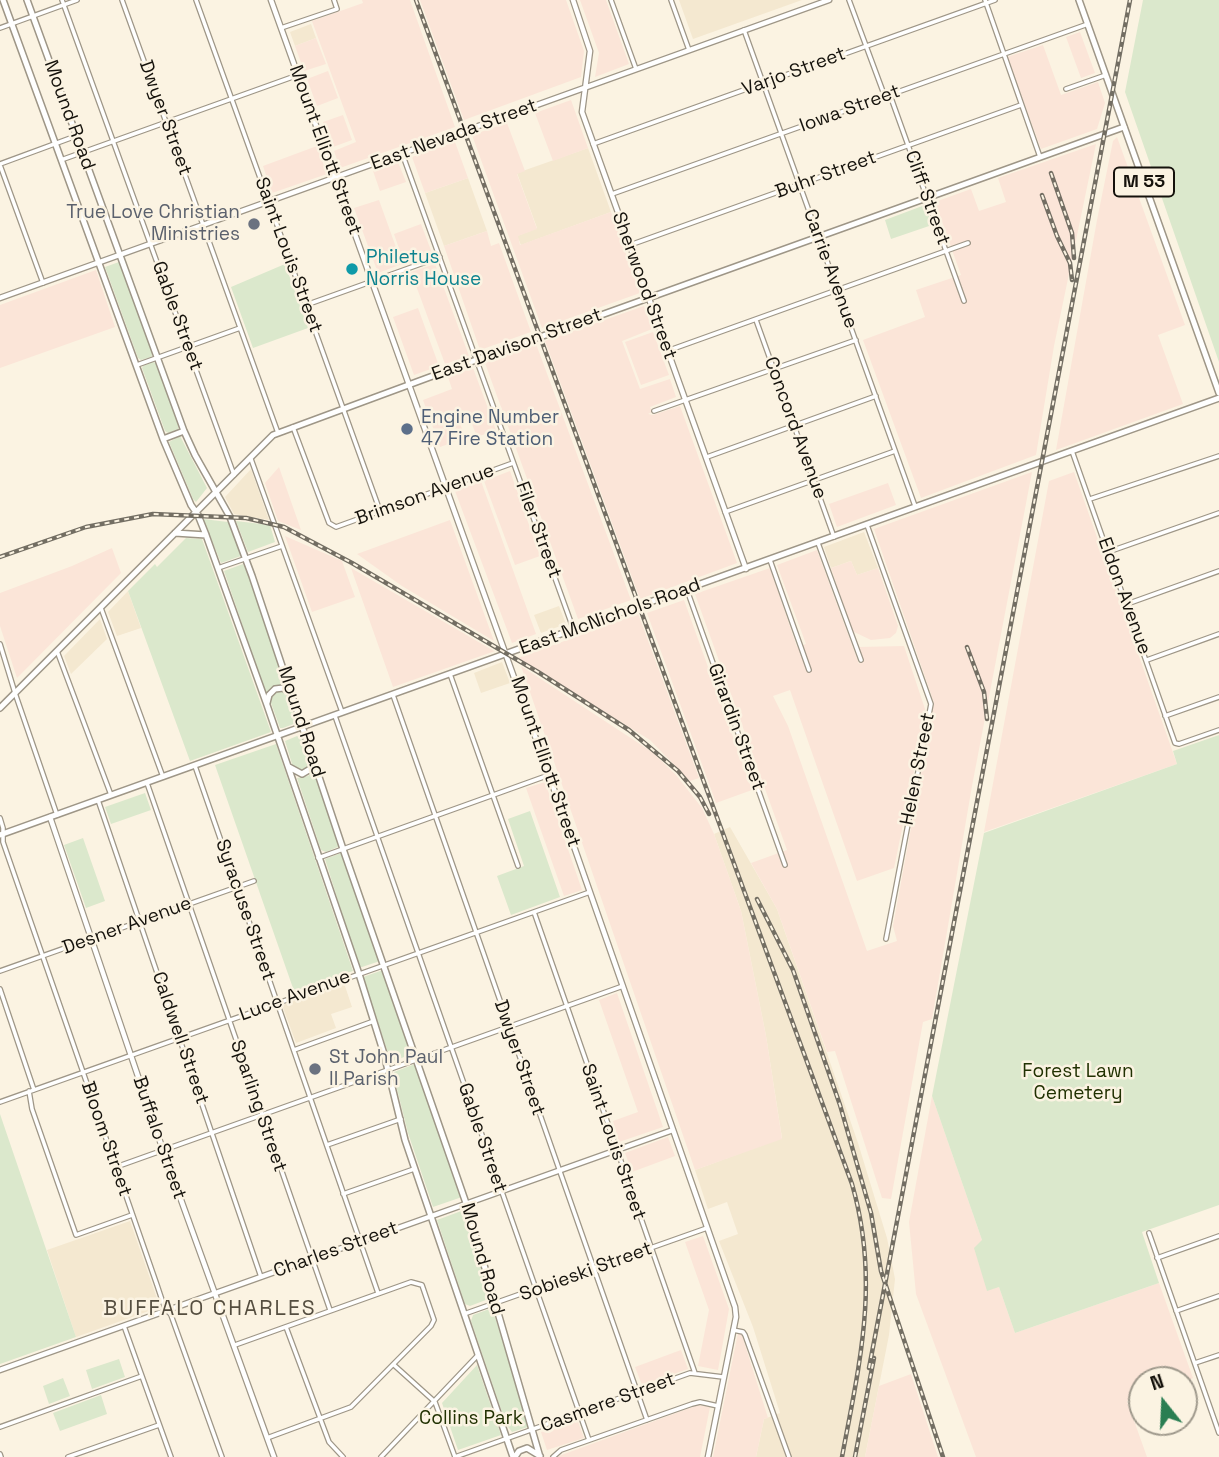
<!DOCTYPE html>
<html>
<head>
<meta charset="utf-8">
<style>
  body { margin:0 }
  #map { position:relative; width:1219px; height:1457px; overflow:hidden; background:#fbf3e2; font-family:"Space Grotesk",sans-serif }
  canvas { display:block }
  .north { position:absolute; left:1128px; top:1366px; width:70px; height:70px; box-sizing:border-box; background:#fbf3e2; border:2px solid #9f998c; border-radius:50%; rotate:342deg; font-size:19px; font-weight:700; line-height:28px; text-align:center; color:#15120c }
  .north::after { content:''; display:block; margin:auto; width:24px; height:32px; background:#297e52; clip-path:polygon(50% 0,100% 100%,50% 72%,0 100%) }
</style>
</head>
<body>
<div id="map">
<canvas width="1219" height="1457"></canvas>
<div class="north">N</div>
</div>
<script>
const g = document.querySelector('canvas').getContext('2d');
g.lineJoin = 'round';
function paint(path, color) {
  g.fillStyle = color;
  g.fill(path, 'evenodd');
}
function trace(path, color, width, dash) {
  g.strokeStyle = color;
  g.lineWidth = width;
  g.lineCap = dash ? 'butt' : 'round';
  g.setLineDash(dash || []);
  g.stroke(path);
}
function drawText(font, color, halo, rows, align = 'center') {
  g.font = font + ' "Space Grotesk",sans-serif';
  g.lineWidth = 5;
  g.setLineDash([]);
  g.textBaseline = 'middle';
  g.strokeStyle = halo;
  g.fillStyle = color;
  for (const [text, x, y, turn = 0] of rows) {
    g.save();
    g.translate(x, y);
    g.rotate((+turn || 0) * Math.PI / 180);
    g.textAlign = isNaN(turn) ? turn : align;
    if (halo) g.strokeText(text, 0, 0);
    g.fillText(text, 0, 0);
    g.restore();
  }
}
paint(new Path2D(`
  M679,0H802L693,39Z
  M311,24L316,38L295,46L290,32Z
  M588,148L611,212L521,245L517,236L537,228L517,173Z
  M468,178L487,231L444,246L425,193Z
  M251,469L269,520L234,514L225,497Z
  M864,532L878,568L857,575L851,561L831,568L824,547Z
  M128,591L141,628L117,636L108,612Z
  M559,606L566,624L541,633L534,615Z
  M100,619L107,639L71,674L64,656Z
  M502,662L510,683L481,693L474,673Z
  M730,827L777,909L858,1143L887,1238L895,1279L889,1335L865,1457H756L764,1419L780,1413L753,1327L719,1241L738,1234L727,1202L708,1209L695,1170L782,1138L766,1036L741,911L714,834Z
  M344,983L352,1007L331,1014L336,1028L296,1043L282,1005Z
  M130,1221L160,1307L76,1337L47,1250Z`), '#f4e8d0');
paint(new Path2D(`
  M362,0H410L455,127L340,168L334,151L356,142L312,21L363,3Z
  M420,0H566L584,51L581,77L464,120Z
  M580,0H606L629,64L595,77L599,53Z
  M1080,32L1095,73L1081,78L1066,37Z
  M316,38L326,64L304,71L295,46Z
  M1043,45L1061,95L1098,82L1105,103L1097,129L1041,149L1007,57Z
  M328,71L338,98L317,106L307,79Z
  M571,100L588,148L553,161L535,113Z
  M343,115L352,140L333,147L323,122Z
  M507,123L525,171L517,174L537,229L518,236L520,245L611,212L640,293L542,328L472,135Z
  M1117,137L1185,325L1158,335L1183,404L1056,450L1097,220L1113,141Z
  M455,142L468,178L425,193L412,157Z
  M1096,144L1054,346L1036,455L921,498L863,340L925,317L916,290L961,275L935,202L971,189L979,211L1006,202L998,178Z
  M317,146L327,174L272,193L263,166Z
  M398,162L406,182L380,191L373,171Z
  M379,200L402,264L378,273L354,208Z
  M421,224L432,253L404,263L394,234Z
  M487,231L491,246L499,243L531,332L480,350L444,246Z
  M435,264L469,356L445,364L411,272Z
  M96,270L115,327L0,368V305Z
  M644,306L652,329L622,341L640,389L670,379L676,397L650,407L652,412L648,414L653,415L680,406L737,563L640,599L545,341Z
  M418,308L439,366L414,375L393,317Z
  M653,332L669,375L641,385L625,342Z
  M536,344L631,600L578,619L485,363Z
  M473,368L496,430L477,437L470,419L460,423L465,438L440,447L423,400L452,389L448,377Z
  M279,467L301,530L278,521L265,483Z
  M510,471L540,556L515,565L484,481Z
  M1032,472L972,786L932,1019L923,1022L891,1199L882,1198L835,1051L827,1052L777,909L751,863L787,850L695,594L770,568L797,647L806,644L777,565L817,550L859,664L863,660L859,647L904,646L926,712L894,868L857,881L790,690L773,696L788,726L867,951L897,941L893,926L934,703L874,529Z
  M1074,472L1177,764L984,832L1049,481Z
  M481,481L536,634L512,643L455,491Z
  M888,483L896,505L837,527L829,504Z
  M450,520L494,641L402,586L357,554Z
  M285,536L342,561L355,597L312,612Z
  M112,548L121,573L17,678L0,626V593L72,566Z
  M851,561L857,575L878,568L898,626L896,633L890,638L871,640L852,631L831,568Z
  M351,568L494,651H495L393,687Z
  M684,600L752,790L716,803L647,613Z
  M638,614L640,619L699,778L690,781L650,740L518,658Z
  M521,666L652,752L676,775L702,808L714,834L741,911L766,1036L782,1139L695,1170Z
  M545,782L582,890L564,896L526,788Z
  M617,993L663,1127L619,1142L613,1121L638,1112L599,1000Z
  M932,1096L982,1240L987,1290L999,1287L1015,1333L1159,1283L1193,1378L1184,1382L1142,1380V1396L1127,1401L1147,1457H976L916,1294L909,1222Z
  M668,1137L675,1156L632,1172L625,1153Z
  M703,1236L729,1309L718,1370L698,1366L709,1310L685,1242Z
  M741,1332L768,1418L764,1419L756,1457H713L738,1333Z
  M681,1350L688,1369L642,1385L635,1367Z
  M911,1374L938,1457H865L879,1386Z
  M698,1405L710,1407L700,1457H556Z
  M577,1419L584,1438L547,1450L541,1432Z`), '#fbe5d8');
paint(new Path2D(`
  M1143,0H1219V362L1125,92Z
  M925,205L932,225L891,239L885,220Z
  M119,262L153,354L151,357L141,360L138,358L105,267Z
  M285,264L308,328L253,348L231,287Z
  M153,362L157,364L179,425L178,429L168,433L165,431L142,368L143,366Z
  M180,436L207,488L196,502L193,499L169,442Z
  M203,519L228,522L241,556L221,563Z
  M236,521L270,525L275,542L248,552Z
  M186,538L202,539L271,732L190,761L128,591L155,564L157,567Z
  M243,564L251,581L286,684L272,688L266,694L224,571Z
  M278,691L288,693L299,722L283,728H280L271,703L272,697Z
  M302,734L312,761L308,770L303,772L293,767L285,741Z
  M1219,735V1205L1142,1232L1159,1283L1015,1333L999,1287L987,1291L974,1248L982,1240L932,1096L984,833L1177,764L1173,751Z
  M276,744L353,971L294,991L215,765Z
  M315,769L340,846L326,852L321,850L297,778L308,776Z
  M145,793L151,810L111,824L105,807Z
  M530,811L560,897L511,915L497,876L524,866L508,819Z
  M83,838L105,901L86,908L64,845Z
  M341,853L344,855L380,961L359,968L325,859Z
  M383,970L412,1054L391,1062L363,977Z
  M415,1064L462,1197L433,1207L408,1133L394,1077V1072Z
  M0,1114L76,1337L0,1364Z
  M464,1210L491,1298L470,1306L465,1304L437,1220Z
  M492,1308L529,1424L528,1427L512,1432L506,1424L471,1321L473,1315Z
  M119,1359L125,1377L92,1389L86,1370Z
  M477,1365L501,1435L458,1450L442,1403Z
  M63,1378L70,1396L49,1404L43,1386Z
  M101,1395L107,1414L60,1431L53,1413Z`), '#dbe8cc');
const minor = new Path2D(`
  M62,0L234,475
  M122,0L278,433
  M196,0L380,511
  M611,0L636,69
  M671,0L689,50
  M849,0L885,97
  M985,0L1040,157
  M0,28L77,0
  M281,28L337,9L334,0
  M744,30L915,506
  M1066,89L1106,75
  M890,95L964,301
  M593,144L995,0
  M402,153L573,628
  M61,160L298,75
  M0,164L76,136
  M0,165L43,283
  M612,194L1088,24
  M630,245L1021,105
  M306,305L440,257
  M756,320L834,537
  M667,351L968,243
  M137,365L240,328
  M654,411L856,340
  M293,427L329,523L336,527L513,463
  M1072,451L1175,743L1179,744L1219,730
  M707,457L876,396
  M251,459L342,712
  M1090,499L1219,456
  M725,512L895,451
  M867,525L931,704L886,939
  M818,543L861,660
  M1108,552L1219,513
  M770,560L809,670
  M218,568L282,546
  M687,590L785,865
  M1127,604L1219,571
  M101,608L163,777
  M0,644L15,693L57,815
  M57,651L111,795
  M1147,660L1219,634
  M450,674L518,866
  M393,695L647,1420
  M335,716L589,1440
  M1165,716L1219,697
  M195,766L378,1293
  M147,783L330,1310
  M98,800L261,1277
  M0,818L3,828V842L157,1285L164,1306L171,1315L222,1457
  M318,858L549,775
  M534,912L695,1373
  M0,971L254,881
  M0,989L34,1090
  M294,1050L374,1021
  M29,1091L32,1109L76,1235L132,1215
  M0,1102L590,892
  M327,1145L401,1119
  M116,1167L623,986
  M343,1194L414,1169
  M1149,1233L1219,1433
  M1157,1258L1219,1236
  M1176,1311L1219,1296
  M464,1314L707,1228
  M124,1326L171,1457
  M286,1327L329,1442L343,1457
  M733,1330L743,1332L745,1335L789,1457
  M235,1345L411,1282L422,1285L434,1320L431,1326L351,1407L267,1438
  M1195,1363L1219,1355
  M394,1365L435,1402L455,1457L690,1373L723,1377
  M0,1427L142,1376
  M0,1454L1,1457
  M68,1457L159,1425
  M381,1457L478,1355
  M553,1457L561,1450L692,1404L700,1402L718,1406`);
const tertiary = new Path2D(`
  M271,0L549,775L735,1307L736,1317L708,1457
  M573,0L590,51L582,112L746,569
  M0,298L829,0
  M50,817L163,1150L274,1457
  M0,1370L673,1130`);
const secondary = new Path2D(`
  M3,0L163,439L191,505L198,515L206,535L267,705L359,974L384,1054L405,1140L513,1457
  M27,0L184,431L195,455L230,517L252,576L343,849L466,1203L540,1457
  M163,439L184,431
  M175,533L206,535
  M267,703L269,695L275,689L283,688L292,694
  M0,708L273,435L476,360L1124,127
  M289,767L302,774L312,768L314,760
  M0,835L1219,398
  M515,1457L519,1451L527,1448L540,1456`);
const primary = new Path2D(`
  M1079,0L1219,393`);
trace(minor, '#9e9687', 6);
trace(tertiary, '#9e9687', 7);
trace(secondary, '#9e9687', 8);
trace(primary, '#9e9687', 8);
trace(minor, '#fff', 3.5);
trace(tertiary, '#fff', 4.5);
trace(secondary, '#fff', 5);
trace(primary, '#fff', 5);
const rail = new Path2D(`
  M416,0L852,1184C880,1281 860,1361 842,1457
  M1051,173L1072,233L1074,258
  M1042,195L1057,236L1070,263L1072,280
  M0,557L86,527L153,514L246,518L284,527L352,563L538,672L629,730L678,771L700,797L709,814
  M967,647L984,692L987,719
  M757,899L793,970L840,1105L871,1213L881,1271L943,1457
  M869,1368L1130,0
  M855,1457L874,1358`);
trace(rail, '#736e63', 4.5);
trace(rail, '#fbf3e2', 2, [5]);
for (const [x, y, r, color] of [
  [254,224,7,"#6b7280"],
  [352,269,7,"#0f9aa8"],
  [407,429,7,"#5c6f8a"],
  [315,1069,7,"#6b7280"]
]) {
  const dot = new Path2D();
  dot.arc(x, y, r, 0, 2 * Math.PI);
  g.fillStyle = color;
  g.fill(dot);
  trace(dot, '#fbf3e2', 2.5);
}
for (const [x, y, w] of [
  [1144,182,60]
]) {
  const box = new Path2D();
  box.roundRect(x - w / 2, y - 14.5, w, 29, 5);
  g.fillStyle = '#fbf3e2';
  g.fill(box);
  trace(box, '#15120c', 2);
}
drawText('bold 18px', '#15120c', null, [
  ["M 53",1144,182]
]);
drawText('19px', '#15120c', '#fbf3e2', [
  ["Varjo Street",794,72,-20],
  ["Iowa Street",850,109,-20],
  ["Mound Road",69,115,70],
  ["Dwyer Street",165,118,70],
  ["East Nevada Street",454,135,-20],
  ["Mount Elliott Street",325,150,70],
  ["Buhr Street",826,175,-20],
  ["Cliff Street",927,198,70],
  ["Saint Louis Street",288,255,70],
  ["Carrie Avenue",830,269,70],
  ["Sherwood Street",644,286,70],
  ["Gable Street",177,316,70],
  ["East Davison Street",517,345,-20],
  ["Concord Avenue",795,428,70],
  ["Brimson Avenue",425,495,-20],
  ["Filer Street",538,530,70],
  ["Eldon Avenue",1124,596,70],
  ["East McNichols Road",610,617,-20],
  ["Mound Road",301,722,72],
  ["Girardin Street",736,727,70],
  ["Mount Elliott Street",545,762,71],
  ["Helen Street",918,769,-79],
  ["Syracuse Street",245,910,71],
  ["Desner Avenue",127,926,-20],
  ["Luce Avenue",295,996,-20],
  ["Caldwell Street",180,1038,71],
  ["Dwyer Street",519,1058,71],
  ["Sparling Street",258,1106,71],
  ["Buffalo Street",159,1138,71],
  ["Gable Street",482,1138,71],
  ["Bloom Street",106,1139,71],
  ["Saint Louis Street",613,1142,71],
  ["Charles Street",336,1250,-20],
  ["Mound Road",482,1259,74],
  ["Sobieski Street",586,1272,-20],
  ["Casmere Street",608,1403,-20]
]);
drawText('19px', '#5b616d', '#fbf3e2', [
  ["True Love Christian",240,213],
  ["Ministries",240,235],
  ["St John Paul",329,1058,"left"],
  ["II Parish",329,1080,"left"]
], 'right');
drawText('19px', '#0d838f', '#fbf3e2', [
  ["Philetus",366,258],
  ["Norris House",366,280]
], 'left');
drawText('19px', '#4e5e75', '#fbf3e2', [
  ["Engine Number",421,418],
  ["47 Fire Station",421,440]
], 'left');
drawText('19px', '#213102', '#fbf3e2', [
  ["Forest Lawn",1078,1072],
  ["Cemetery",1078,1094],
  ["Collins Park",471,1419]
]);
g.letterSpacing = '2px';
drawText('21px', '#554e40', '#fbf3e2', [
  ["BUFFALO CHARLES",210,1309]
]);
g.letterSpacing = '0px';
</script>
</body>
</html>
